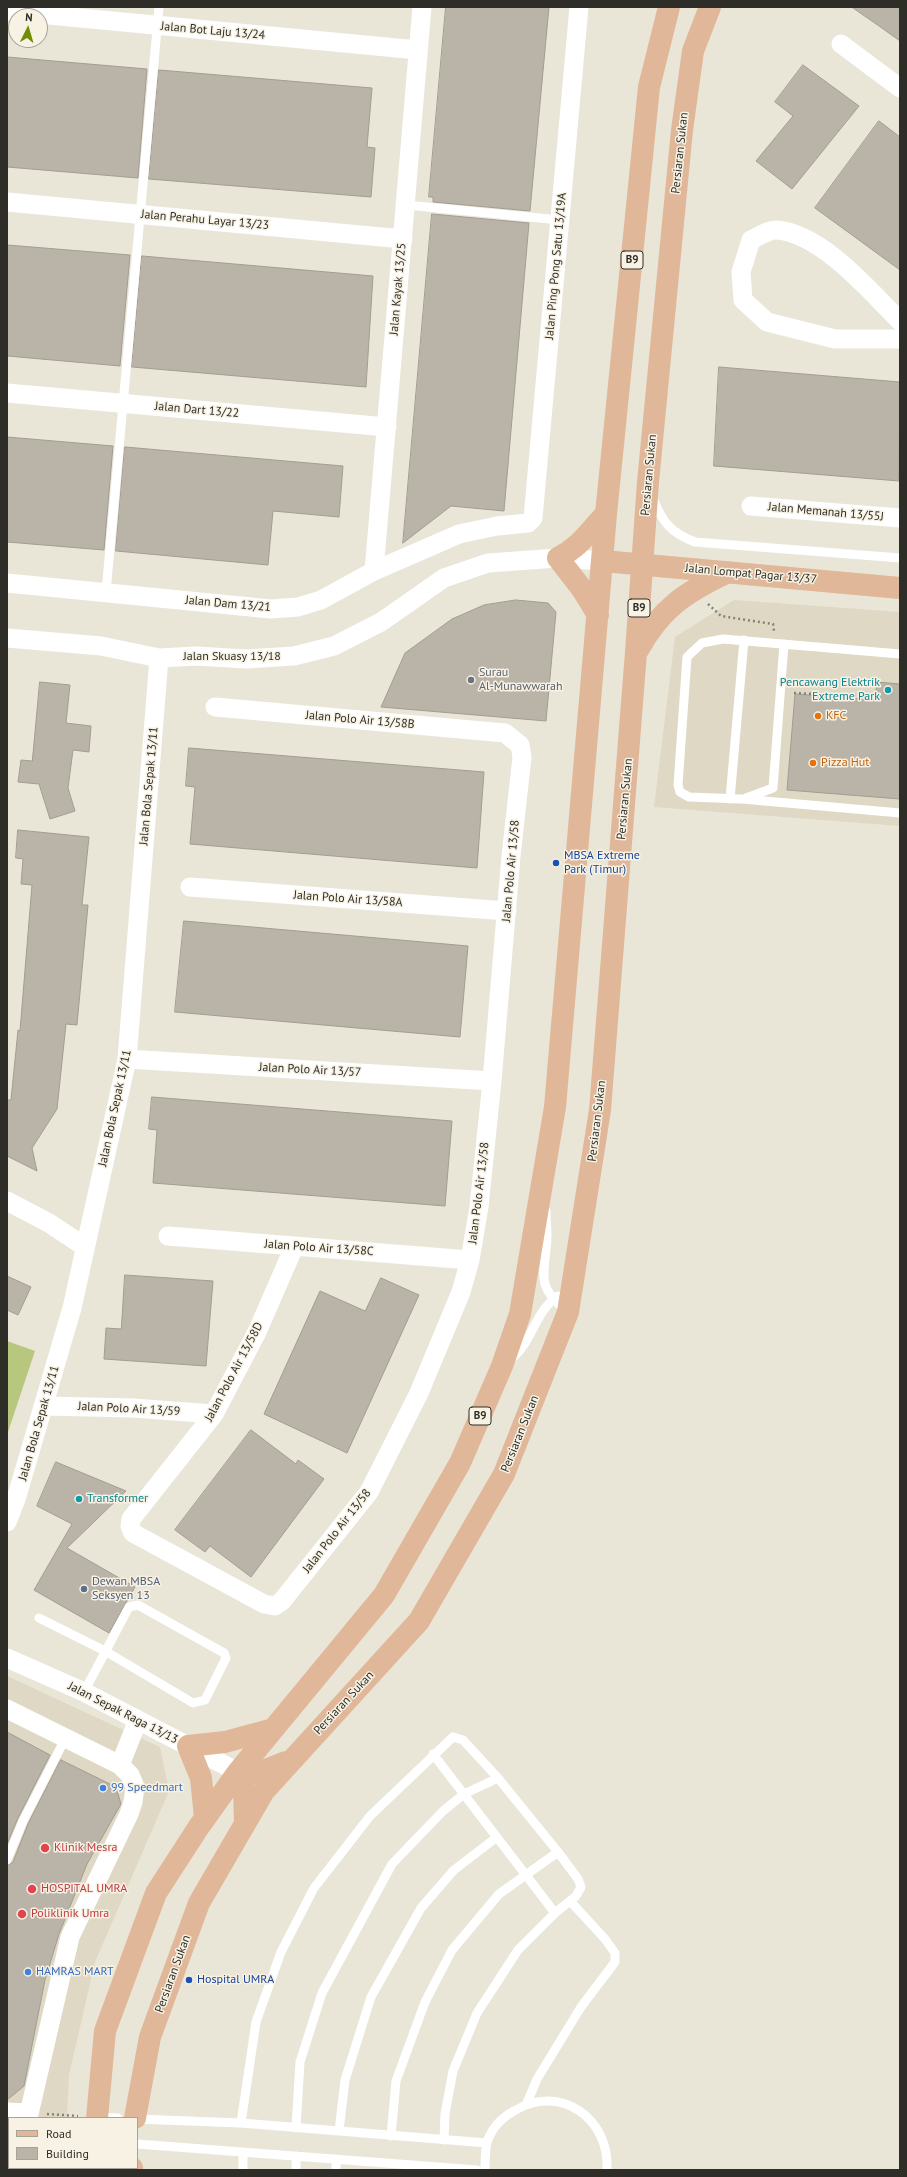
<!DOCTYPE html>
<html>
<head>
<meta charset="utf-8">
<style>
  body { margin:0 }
  #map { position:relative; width:907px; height:2177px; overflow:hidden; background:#e9e5d7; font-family:"PT Sans",sans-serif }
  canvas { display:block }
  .frame { position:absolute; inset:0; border:8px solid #2e2d27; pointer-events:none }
  .legend { position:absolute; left:8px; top:2117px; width:130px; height:52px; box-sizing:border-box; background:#f7f2e4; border:1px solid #a7a398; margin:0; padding:5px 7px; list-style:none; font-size:12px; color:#2e2d27 }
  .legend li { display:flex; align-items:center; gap:8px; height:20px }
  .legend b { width:20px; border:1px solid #a7a398 }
  .north { position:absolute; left:8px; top:8px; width:40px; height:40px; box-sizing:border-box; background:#f7f2e4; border:1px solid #a7a398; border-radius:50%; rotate:5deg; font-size:11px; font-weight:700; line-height:16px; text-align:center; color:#2e2d27 }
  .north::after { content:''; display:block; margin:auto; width:14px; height:18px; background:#708d0a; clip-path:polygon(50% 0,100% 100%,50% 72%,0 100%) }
</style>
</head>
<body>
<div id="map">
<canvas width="907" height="2177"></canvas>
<div class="frame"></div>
<ul class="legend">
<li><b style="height:5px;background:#e1b799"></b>Road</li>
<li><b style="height:11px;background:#b9b4a7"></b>Building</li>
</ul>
<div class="north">N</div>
</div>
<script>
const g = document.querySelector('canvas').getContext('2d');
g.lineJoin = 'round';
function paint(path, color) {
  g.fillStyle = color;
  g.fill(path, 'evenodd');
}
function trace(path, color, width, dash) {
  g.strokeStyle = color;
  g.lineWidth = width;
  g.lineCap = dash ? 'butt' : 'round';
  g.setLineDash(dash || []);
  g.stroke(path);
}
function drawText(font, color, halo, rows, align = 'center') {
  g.font = font + ' "PT Sans",sans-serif';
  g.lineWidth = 3;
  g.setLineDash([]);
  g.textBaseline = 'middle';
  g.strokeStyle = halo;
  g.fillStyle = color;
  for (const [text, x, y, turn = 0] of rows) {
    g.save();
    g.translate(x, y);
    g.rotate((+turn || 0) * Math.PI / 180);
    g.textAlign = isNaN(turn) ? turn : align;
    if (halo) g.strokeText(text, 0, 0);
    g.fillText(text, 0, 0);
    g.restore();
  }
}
paint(new Path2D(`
  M734,600L900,612V826L654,807L675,637Z
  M7,1676L160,1747L169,1791L95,1962L69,2075L67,2118H9V2168H64V2170H7Z`), '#dfd8c4');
paint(new Path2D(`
  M7,1341L35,1351L7,1435Z`), '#b7c77d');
const building = new Path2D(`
  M446,7H549L530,211L433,202V197H429Z
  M852,7H900V41L879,26Z
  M7,57L147,69L138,178L7,167Z
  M803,65L859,106L792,189L756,161L793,116L775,102Z
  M159,70L372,88L367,147L375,148L371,197L149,179Z
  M879,121L900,137V270L815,208Z
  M432,214L529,223L504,511L451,506L403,543Z
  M7,245L130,255L120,366L7,356Z
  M142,256L373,276L366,387L132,367Z
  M719,367L900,382L899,481L714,466Z
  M7,437L113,446L104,550L7,542Z
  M125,447L343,466L339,517L273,511L268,565L116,551Z
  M516,600L548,603L556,612L546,721L381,707L405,653L452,619L484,605Z
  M40,682L70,685L66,723L91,726L89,752L73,750L68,788L75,811L50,819L39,784L18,782L21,760L32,761Z
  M877,682L900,684V799L787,790L795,694L875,700Z
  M189,748L484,772L477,868L190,844L195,787L186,786Z
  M18,830L89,837L82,905H88L77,1025L66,1024L57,1109L32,1148L37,1171L7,1156V1100H11L18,1030L20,1031L32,885L21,884L23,859L16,858Z
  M184,921L468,946L460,1037L175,1012Z
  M152,1097L452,1121L445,1206L153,1183L157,1130L149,1129Z
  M125,1275L213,1281L206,1366L104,1359L106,1328L121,1329Z
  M7,1276L31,1287L18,1315L7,1310Z
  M381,1278L419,1295L347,1453L264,1414L320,1291L365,1311Z
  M251,1430L296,1464L298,1460L324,1479L251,1577L210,1546L205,1552L175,1530Z
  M56,1462L126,1491L67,1548L135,1587L109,1633L34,1590L72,1524L37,1506Z
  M7,1732L50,1755L18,1818L7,1844Z
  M61,1760L116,1787L121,1804L87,1864L59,1934L45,1980L24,2086L7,2100V1866L13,1862L28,1824Z`);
paint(building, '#b9b4a7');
trace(building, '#a19d90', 1);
trace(new Path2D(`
  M708,604L721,616L773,624L774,631
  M794,693L864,696
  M47,2114L78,2116`), '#858279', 2.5, [2, 3]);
trace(new Path2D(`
  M406,205L560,220
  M653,498C662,522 671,533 695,542L900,558
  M106,592L159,7
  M900,654L723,639L702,643L687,657L678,785L680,792L689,797L742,799L900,813
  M746,798L773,788L784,644
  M730,799L744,640
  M546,1211C546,1219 547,1228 547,1236C546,1271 533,1286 567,1311
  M511,1359C533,1342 534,1312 558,1296
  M39,1618L105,1651L193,1703L205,1700L226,1658L224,1653L138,1605L129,1607L84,1692
  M433,1754L555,1913
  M7,1860L23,1821L65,1739
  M527,2103L537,2079L581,2007L615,1962V1953L605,1939L570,1901
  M97,2117L118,2118
  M137,2119L241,2123L487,2143
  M241,2123L256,2022L281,1952L314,1888L370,1816L453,1737L463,1740L498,1778L558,1852L578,1879L581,1887L576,1896L555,1913L518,1950L477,2013L453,2071L445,2114L444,2140
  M296,2128L300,2062L322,1993L392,1864L443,1811L464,1794L498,1778
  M339,2131L345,2080L371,1997L421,1908L454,1870L497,1837
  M391,2136L396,2081L425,2002L452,1950L499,1894L558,1852
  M137,2144L477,2170
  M296,2156V2170
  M336,2159V2170
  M243,2170V2152
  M485,2170C485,2161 485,2151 487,2142C492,2128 501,2118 514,2111C560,2083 610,2118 607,2170`), '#fff', 9);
trace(new Path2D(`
  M7,11L418,50
  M841,44L900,88
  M7,202L403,239
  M900,321C869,290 822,234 777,230C769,229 758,237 751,240L741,272L743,300L767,322L835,339H900
  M7,393L387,427
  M751,506L900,518
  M374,571L422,7
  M7,583L271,609L298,607L321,600L374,571L459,534L497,526L528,523L533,518L579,7
  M7,638L101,646L159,658L196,656L246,659L294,656L334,646L381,622L444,578L488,563L558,558L603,561
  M215,707L505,733L520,745L522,757L511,856L492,1081L479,1207L470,1260L461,1292L419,1393L369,1492L282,1601L275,1606L264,1604L133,1533L130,1526L131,1519L214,1414L257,1332L294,1247
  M190,887L507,911
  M127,1059L492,1081
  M7,1201L49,1223L85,1247
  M168,1236L470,1260
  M45,1406L133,1408L214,1414
  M7,1522L16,1499L72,1308L127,1059L159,658
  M7,1658L84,1692L238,1772
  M7,1709L120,1765L130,1775L135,1787L133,1802L129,1814L70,1937L28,2118
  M120,1765L138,1720
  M7,2112L29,2113
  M28,2170V2168`), '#fff', 19);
trace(new Path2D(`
  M603,561L900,588
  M598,615L582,589L558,558C582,545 588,532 606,514
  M638,650C661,608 686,592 728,572
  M205,1818L201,1778L188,1746L225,1742L273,1729
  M245,1822L244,1787L238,1772L258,1773L286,1762
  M97,2118L105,2031L156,1893L198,1828L238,1772L384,1595L460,1463L502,1366L520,1314L555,1107L606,514L649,87L669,7
  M135,2118L150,2037L199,1903L264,1791L419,1621L504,1474L568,1312L600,1110L636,652L648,482L682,130L693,51L710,7
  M92,2170V2168
  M132,2170V2168`), '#e1b799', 22);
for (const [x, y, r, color] of [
  [471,680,4,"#6b7280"],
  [888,690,4,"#0f9aa8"],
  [818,716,4,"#e8710a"],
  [813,763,4,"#e8710a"],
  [556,863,4,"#1a4fb4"],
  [79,1499,4,"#0f9aa8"],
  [84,1589,4,"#5c6f8a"],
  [103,1788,4,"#3f7fe0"],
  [45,1848,5,"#e0444e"],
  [32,1889,5,"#e0444e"],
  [22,1914,5,"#e0444e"],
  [28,1972,4,"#3f7fe0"],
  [189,1980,4,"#1a4fb4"]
]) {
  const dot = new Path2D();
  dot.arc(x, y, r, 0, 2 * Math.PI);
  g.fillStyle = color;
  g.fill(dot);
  trace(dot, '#f7f2e4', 1.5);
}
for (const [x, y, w] of [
  [632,260,22],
  [639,608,22],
  [480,1416,22]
]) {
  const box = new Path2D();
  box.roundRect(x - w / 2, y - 9, w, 18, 3);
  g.fillStyle = '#f7f2e4';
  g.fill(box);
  trace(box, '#2e2d27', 1);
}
drawText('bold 11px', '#2e2d27', null, [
  ["B9",632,260],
  ["B9",639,608],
  ["B9",480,1416]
]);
drawText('12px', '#2e2d27', '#f7f2e4', [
  ["Jalan Bot Laju 13/24",213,31,5],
  ["Persiaran Sukan",680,153,-84],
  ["Jalan Perahu Layar 13/23",205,220,5],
  ["Jalan Ping Pong Satu 13/19A",556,266,-85],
  ["Jalan Kayak 13/25",398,289,-85],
  ["Jalan Dart 13/22",197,410,5],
  ["Persiaran Sukan",649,475,-85],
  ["Jalan Memanah 13/55J",826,512,5],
  ["Jalan Lompat Pagar 13/37",751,574,5],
  ["Jalan Dam 13/21",228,604,5],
  ["Jalan Skuasy 13/18",232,657],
  ["Jalan Polo Air 13/58B",360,720,5],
  ["Jalan Bola Sepak 13/11",149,786,-85],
  ["Persiaran Sukan",625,799,-85],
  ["Jalan Polo Air 13/58",511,871,-85],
  ["Jalan Polo Air 13/58A",348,899,4],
  ["Jalan Polo Air 13/57",310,1070,3],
  ["Jalan Bola Sepak 13/11",115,1108,-78],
  ["Persiaran Sukan",597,1121,-83],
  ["Jalan Polo Air 13/58",479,1193,-83],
  ["Jalan Polo Air 13/58C",319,1248,4],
  ["Jalan Polo Air 13/58D",234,1372,-62],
  ["Jalan Polo Air 13/59",129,1409,3],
  ["Jalan Bola Sepak 13/11",39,1423,-74],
  ["Persiaran Sukan",520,1434,-68],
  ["Jalan Polo Air 13/58",337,1531,-52],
  ["Persiaran Sukan",344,1703,-47],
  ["Jalan Sepak Raga 13/13",123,1713,27],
  ["Persiaran Sukan",173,1974,-70]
]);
drawText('12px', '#5b616d', '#f7f2e4', [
  ["Surau",479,673],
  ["Al-Munawwarah",479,687]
], 'left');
drawText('12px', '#0d838f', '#f7f2e4', [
  ["Pencawang Elektrik",880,683],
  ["Extreme Park",880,697],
  ["Transformer",87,1499,"left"]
], 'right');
drawText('12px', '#c56008', '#f7f2e4', [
  ["KFC",826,716],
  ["Pizza Hut",821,763]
], 'left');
drawText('12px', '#164399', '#f7f2e4', [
  ["MBSA Extreme",564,856],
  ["Park (Timur)",564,870],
  ["Hospital UMRA",197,1980]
], 'left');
drawText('12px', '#4e5e75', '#f7f2e4', [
  ["Dewan MBSA",92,1582],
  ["Seksyen 13",92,1596]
], 'left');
drawText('12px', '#366cbe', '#f7f2e4', [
  ["99 Speedmart",111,1788],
  ["HAMRAS MART",36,1972]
], 'left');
drawText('12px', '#be3a42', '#f7f2e4', [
  ["Klinik Mesra",54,1848],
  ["HOSPITAL UMRA",41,1889],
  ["Poliklinik Umra",31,1914]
], 'left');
</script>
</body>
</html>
